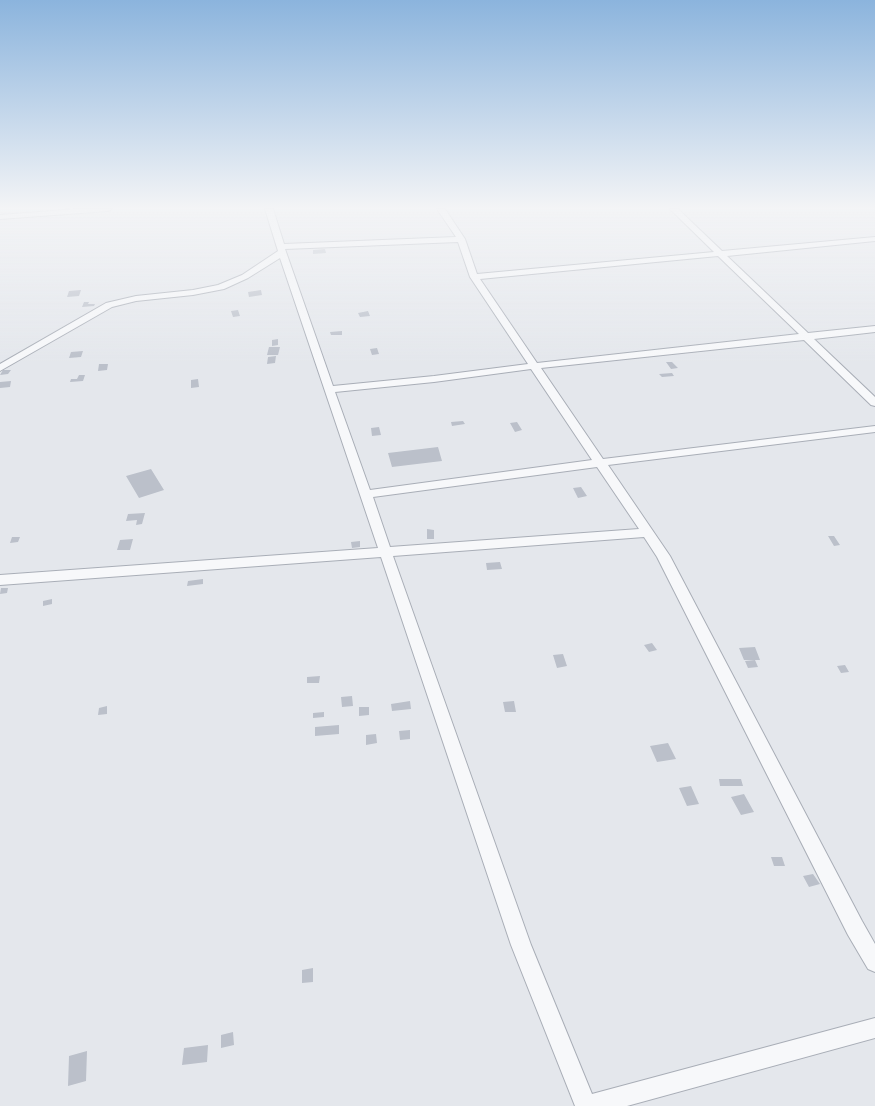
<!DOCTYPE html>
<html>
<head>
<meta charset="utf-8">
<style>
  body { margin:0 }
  canvas { display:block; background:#e4e7ec }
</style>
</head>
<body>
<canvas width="875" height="1106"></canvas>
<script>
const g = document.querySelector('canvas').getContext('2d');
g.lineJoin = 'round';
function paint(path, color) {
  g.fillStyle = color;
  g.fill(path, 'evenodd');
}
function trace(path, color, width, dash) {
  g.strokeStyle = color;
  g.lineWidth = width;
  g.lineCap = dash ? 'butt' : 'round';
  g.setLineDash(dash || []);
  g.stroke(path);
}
paint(new Path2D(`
  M325,249L326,253L313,254V250Z
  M81,290L79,296L67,297L69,291Z
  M261,290L262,295L249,297L248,292Z
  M84,302H89L88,304H95L94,306L82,307Z
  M238,310L240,316L233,317L231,311Z
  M368,311L370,316L360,317L358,313Z
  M342,331V335H331L330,332Z
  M278,339V345L272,346V340Z
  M269,347H280L278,355H267Z
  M377,348L379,354L372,355L370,349Z
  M83,351L81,357L69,358L71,352Z
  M276,356L275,363L267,364L268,357Z
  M666,362H672L678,368L671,369Z
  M99,364H108L107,370L98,371Z
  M3,370H11L8,374L0,375Z
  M672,373L674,376L662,377L659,374Z
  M79,375H85L83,381L70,382L71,379H77Z
  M198,379L199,387L191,388V380Z
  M11,381L10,387L0,388V382Z
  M463,421L465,424L452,426L451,422Z
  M517,422L522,430L515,432L510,423Z
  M379,427L381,435L372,436L371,428Z
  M438,447L442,461L392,467L388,453Z
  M151,469L164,490L139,498L126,476Z
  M581,487L587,496L578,498L573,488Z
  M145,513L142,524L136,525L137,520L126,521L128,514Z
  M427,529L434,530V539H427Z
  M828,536H834L840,545L834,546Z
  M12,537H20L18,542L10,543Z
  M133,539L130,550H117L120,540Z
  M360,541V547L352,548L351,542Z
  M500,562L502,569L487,570L486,563Z
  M203,579V584L187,586L188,581Z
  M1,588H8L7,593L0,594Z
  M52,599V604L43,606V601Z
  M652,643L657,650L649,652L644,645Z
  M755,647L760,660H744L739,648Z
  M563,654L567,666L557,668L553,655Z
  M755,660L758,667L748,668L745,661Z
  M845,665L849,672L841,673L837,666Z
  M320,676L319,683H307V677Z
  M352,696L353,706L342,707L341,697Z
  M410,701L411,709L392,711L391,704Z
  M514,701L516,712H505L503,702Z
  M107,706V714L98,715L99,708Z
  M359,707H369V715L359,716Z
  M324,712V717L313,718V713Z
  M339,725V734L315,736V727Z
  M410,730V739L400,740L399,731Z
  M376,734L377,743L366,745V735Z
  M668,743L676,759L657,762L650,746Z
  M719,779H741L743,786H720Z
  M691,786L699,804L687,806L679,788Z
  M744,794L754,812L741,815L731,797Z
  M771,857H782L785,866H774Z
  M813,874L820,884L809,887L803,876Z
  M313,968V982L302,983V970Z
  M233,1032L234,1045L221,1048V1035Z
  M208,1045L207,1062L182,1065L184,1048Z
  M87,1051L86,1081L68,1086L69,1056Z`), '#bbc0ca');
const street = new Path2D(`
  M77,209H112L108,211L0,219V215Z
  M265,209H273L284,244L456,237L437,209H445L465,239L477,274L714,252L670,209H678L722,251L875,237V241L727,256L808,333L875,326V332L814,339L875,397V406L871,405L804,340L541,368L603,459L875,426V432L608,465L670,556L862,921L875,944V972L868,969L848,935L657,557L644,537L393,556L531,945L592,1094L875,1018V1038L627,1106H575L511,945L381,557L0,585V575L378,548L280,258L248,278L224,289L193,295L136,301L112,307L0,371V364L106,303L136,296L193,290L218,285L242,275L278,251ZM458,242L470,277L528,364L434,376L333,386L285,249ZM718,256L799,334L537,363L480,279ZM531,369L592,460L370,490L335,392L434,382ZM597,467L639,529L390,547L373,497Z`);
trace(street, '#a9aeb7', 2);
paint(street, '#f7f8fa');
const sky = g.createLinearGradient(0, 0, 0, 364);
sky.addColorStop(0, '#8bb4dd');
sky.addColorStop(0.57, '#f3f4f6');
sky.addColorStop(1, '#f3f4f600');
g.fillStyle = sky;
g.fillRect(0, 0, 875, 364);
</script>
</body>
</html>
